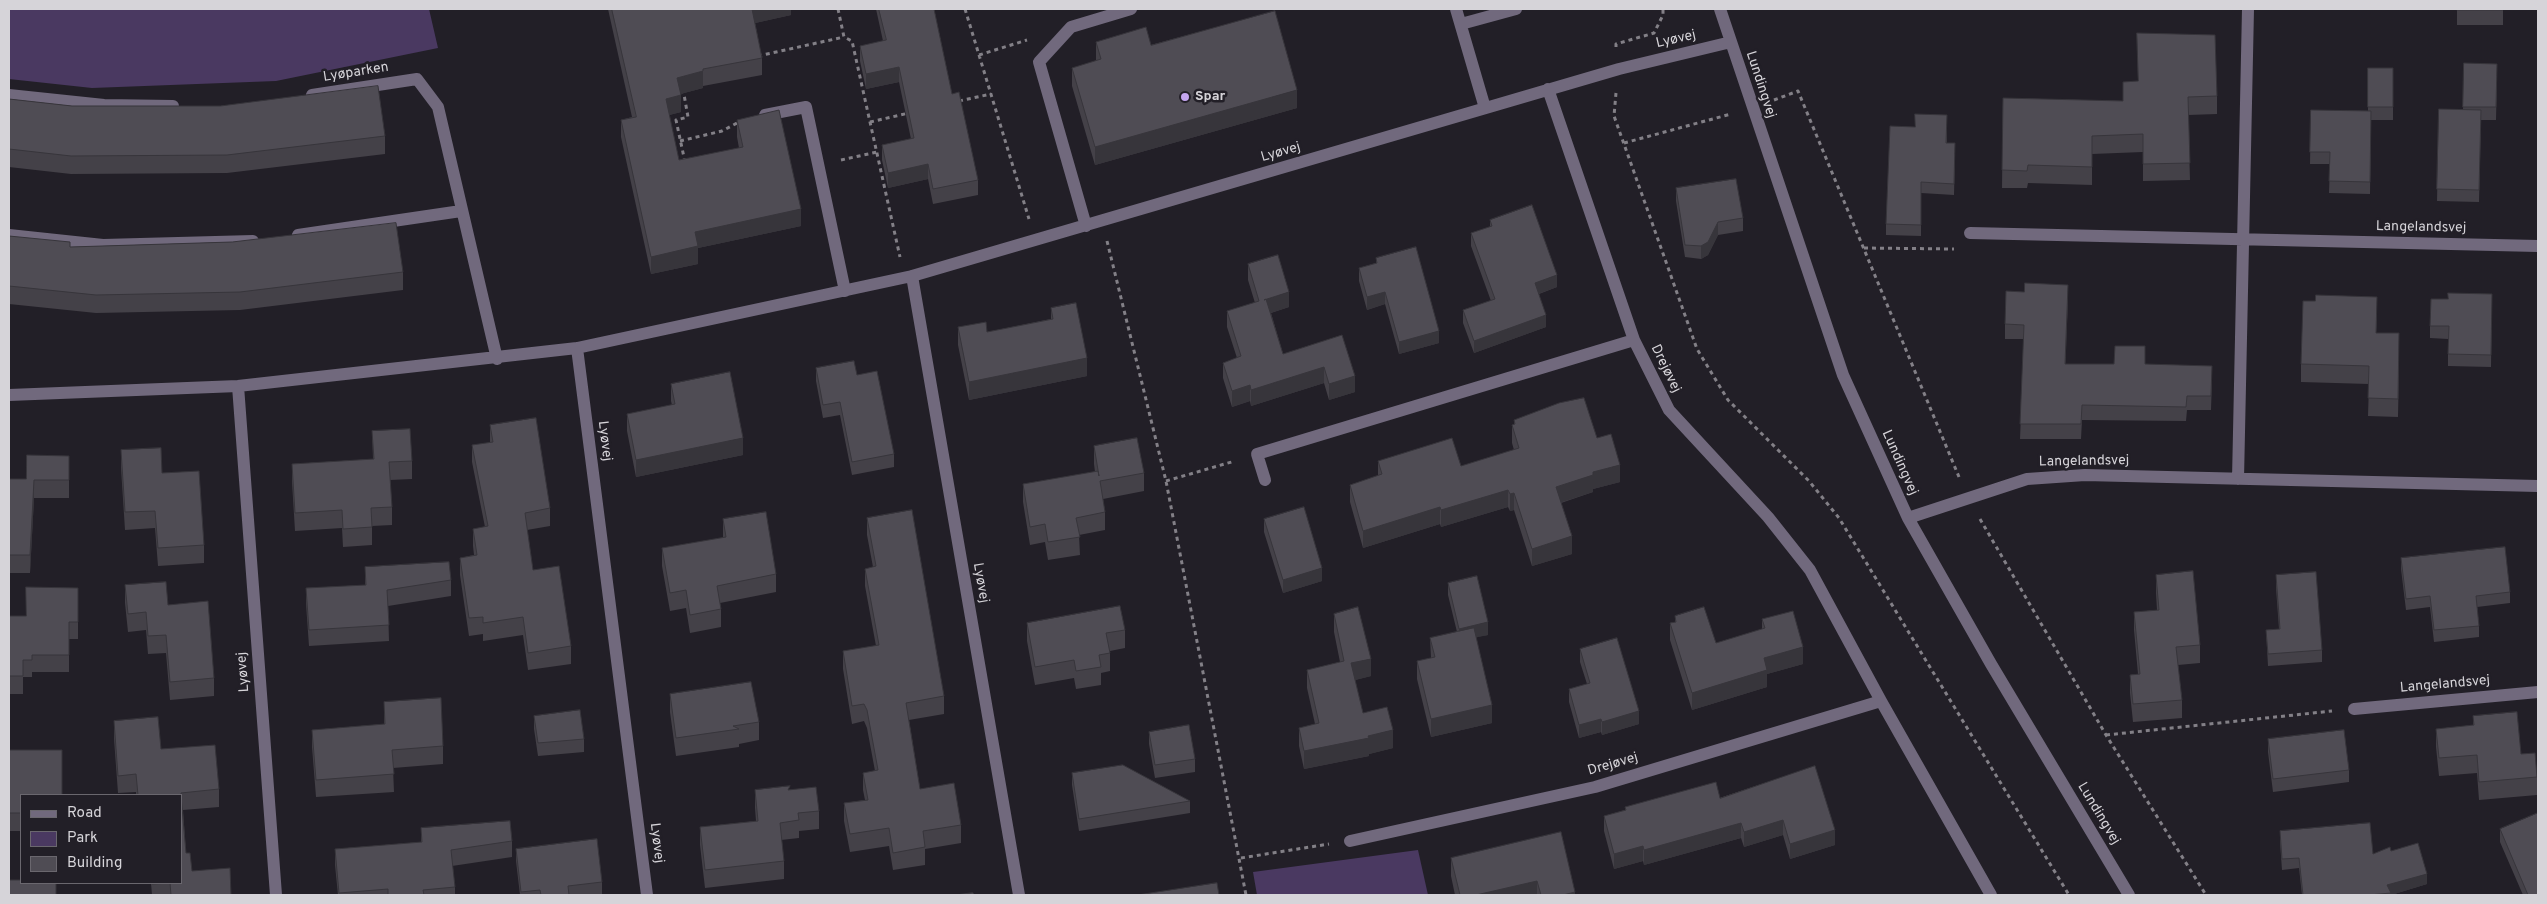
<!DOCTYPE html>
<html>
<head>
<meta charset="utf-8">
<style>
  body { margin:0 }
  #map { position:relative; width:2547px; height:904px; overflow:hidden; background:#221f27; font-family:Overpass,sans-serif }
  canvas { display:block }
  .frame { position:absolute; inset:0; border:10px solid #d6d4d9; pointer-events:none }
  .legend { position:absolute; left:20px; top:794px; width:162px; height:90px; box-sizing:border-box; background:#221f27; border:1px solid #6a676e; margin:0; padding:6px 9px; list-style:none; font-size:15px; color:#d6d4d9 }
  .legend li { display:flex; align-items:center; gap:10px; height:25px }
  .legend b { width:25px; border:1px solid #6a676e }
</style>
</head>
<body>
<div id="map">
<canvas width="2547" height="904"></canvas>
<div class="frame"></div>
<ul class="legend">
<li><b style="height:6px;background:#71697d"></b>Road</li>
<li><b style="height:14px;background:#4a3961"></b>Park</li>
<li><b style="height:14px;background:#4f4c54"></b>Building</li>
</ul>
</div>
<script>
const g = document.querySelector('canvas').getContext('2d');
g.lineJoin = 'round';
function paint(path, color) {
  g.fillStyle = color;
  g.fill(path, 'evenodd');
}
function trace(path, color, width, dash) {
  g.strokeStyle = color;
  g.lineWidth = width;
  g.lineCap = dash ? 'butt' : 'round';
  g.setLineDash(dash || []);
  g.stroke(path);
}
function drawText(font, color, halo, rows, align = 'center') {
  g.font = font + ' Overpass,sans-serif';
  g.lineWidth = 5;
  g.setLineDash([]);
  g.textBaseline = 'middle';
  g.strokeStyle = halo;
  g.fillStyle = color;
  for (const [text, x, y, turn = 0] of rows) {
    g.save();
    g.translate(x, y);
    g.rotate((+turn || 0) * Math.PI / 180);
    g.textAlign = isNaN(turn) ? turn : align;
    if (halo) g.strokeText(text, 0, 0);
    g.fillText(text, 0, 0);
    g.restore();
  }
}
paint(new Path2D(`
  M9,9H429L438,48L276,81L92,88L9,79Z
  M1418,850L1428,895H1257L1253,872Z`), '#4a3961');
trace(new Path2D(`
  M838,9L844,37L852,41L900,257
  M965,9L1029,219
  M1616,47V44L1654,33L1663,15V9
  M979,55L1027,40
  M758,56L844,37
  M683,89L688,117L676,120L685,162
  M1616,93L1614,116L1697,349L1728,400L1809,481L1839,518L2069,895
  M1774,100L1798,91L1959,477
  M959,101L991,94
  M870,122L909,113
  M680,141L722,131L739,122
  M1624,143L1731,114
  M841,160L877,152
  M1107,241L1166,481L1246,895
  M1864,248L1954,249
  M1166,481L1235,461
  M1980,519L2106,735L2206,895
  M2106,735L2332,711
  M1241,858L1329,844`), '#838087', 3, [4, 4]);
trace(new Path2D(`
  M1456,9L1485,108
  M1720,9L1843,375L1908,518L1991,664L2129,895
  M1461,24L1516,9
  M1548,89L1634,340L1669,410L1768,517L1810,570L1881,701L1991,895
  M9,95L104,105L173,106
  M312,95L417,79L438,107L497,359
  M765,115L806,107L845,291
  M1086,226L1039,62L1071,27L1131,9
  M1970,233L2538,246
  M9,235L103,245L253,241
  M298,235L461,211
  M912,276L1019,895
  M577,348L647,895
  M238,386L276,895
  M9,395L238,386L577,348L912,276L1619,69L1731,42
  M2238,479L2248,9
  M1265,480L1257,454L1634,340
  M1908,518L2027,479L2085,475L2538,486
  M2354,709L2538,692
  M1350,841L1595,787L1881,701`), '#71697d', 12);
paint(new Path2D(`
  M608,9H791V15L755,23L762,58V75L703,86V88L680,94L681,112L669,115L679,160L739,148L737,137V120L801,226L698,248V264L651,274L621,137V120L632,117Z
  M876,9H934L952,94L978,180V195L933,204L928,179L888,188L882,160V145L911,139L899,82L866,89L860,61V46L883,41Z
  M2457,9H2503V25H2457Z
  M1096,42L1151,45L1297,108L1095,165L1072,86V68L1096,61Z
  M2464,63L2497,76L2496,120H2481L2479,202L2437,201L2439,109H2463Z
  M2368,68H2393V120H2371L2370,194L2329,193L2330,164H2310L2311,110L2368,111Z
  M2123,82L2217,96V114L2188,115L2190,180L2143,181V152L2092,154V185L2028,183L2027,188H2002L2003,98L2123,101Z
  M9,99L72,106L385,136V154L227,173L71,174L9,167Z
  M1947,126V143L1955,155L1954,195L1921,193V236L1886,235V224L1915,127Z
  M1676,188L1743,218V231L1718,235L1708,255L1701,259L1685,257L1676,201Z
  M1490,220L1557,287L1539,294L1546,327L1474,353L1463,323V310L1491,301L1471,246V233L1490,227Z
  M9,236L70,247L232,242L403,272V290L240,310L96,313L9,304Z
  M1376,258L1439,343L1399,354L1385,304L1367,310L1359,281V268L1376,263Z
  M1248,264L1289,307L1271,313L1283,354L1342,335L1355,392L1329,400L1324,383L1251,406L1250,401L1232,407L1223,378V363L1237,358L1227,327V311L1255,303L1248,280Z
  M2024,292L2068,299L2065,364H2145L2212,380L2211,410H2187L2186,421L2082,420L2081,439H2020L2024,339H2005V324Z
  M2492,294L2491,367L2448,366V339L2430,338V326L2448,299Z
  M1051,308L1087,376L969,400L958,345V327L987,332L1051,319Z
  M2377,314L2376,333L2399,351L2398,417L2368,416L2369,384L2301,382V364Z
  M816,368L857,375L894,454V467L852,475L840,415L823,418L816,381Z
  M671,384L743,455L636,477L627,431V414L672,405L671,401Z
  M1514,420L1597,438L1620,482L1593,489V492L1561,503L1572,554L1532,566L1514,510L1510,511L1508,507L1441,527L1440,524L1363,548L1350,502V485L1378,476V461L1461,466L1514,450L1512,443V425H1514Z
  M490,425L550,508V526L527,530L533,570L571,646V664L528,670L523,635L483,641V634L469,636L460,575V558L474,555L473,546V529L485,527L472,462V445L490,443Z
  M372,431L412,461V479L390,480L392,507V525L372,526V545L343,547L342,528L295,531L292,482V464L373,459Z
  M1094,446L1144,473V491L1103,499L1105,512V530L1079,535L1080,555L1048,560L1045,542L1030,545L1023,502V484L1095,472L1094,464Z
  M121,450L162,473L204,545V563L158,566L155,528L125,530L121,468Z
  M69,456V498H34L30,573H9V479H26Z
  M867,518L944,696V714L909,720L920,789L961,825V843L925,849V865L893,870L889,846L850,852L844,821V803L865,800L863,790V773L875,771L867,728L864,721L852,724L843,669V651L876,646L865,586V569L873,567L867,535Z
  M723,519L776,574V592L720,603L721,609V627L690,633L686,608L670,611L662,566V548L723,538Z
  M1264,519L1322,581L1283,593L1264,532Z
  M2401,558L2510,592V603L2477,607L2479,626V637L2434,642L2430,607L2406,610L2401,569Z
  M365,567L451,580V596L388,606L389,641L309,646L306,604V588L365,585Z
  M2156,575L2200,645V663L2178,665L2182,700V718L2133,722L2130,693V675L2138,674L2134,630V612L2157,610L2156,593Z
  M2276,575L2322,650V662L2268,666L2266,630L2279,629L2276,588Z
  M1448,583L1488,635L1476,637L1492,723L1431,737L1417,679V661L1431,658L1430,638L1457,632L1448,595Z
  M125,585L168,605L214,678V696L170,700L166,653L148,654L146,630L128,632L125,603Z
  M78,588V639H69V672H32V677H23V694H9V616H26Z
  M1334,614L1371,676L1355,680L1363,713L1393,748L1369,754V756L1304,769L1299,746V728L1315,724L1307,688V670L1340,662L1334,632Z
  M1675,616L1716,643L1762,629V619L1803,664L1767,674V687L1692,710L1670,640V623L1675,622Z
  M1027,623L1125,630V648L1110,651V671L1101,673V685L1076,689L1074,678L1035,685L1027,641Z
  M1580,649L1639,724L1602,735L1601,732L1579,738L1569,702V689L1587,684L1580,662Z
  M670,694L759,722V740L739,744V747L676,756L670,712Z
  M384,702L443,746V764L393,768L394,792L316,797L312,747V730L384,724Z
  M534,716L584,739V752L538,756L534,729Z
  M2473,716L2521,754L2537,777V795L2479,800L2477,773L2439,776L2436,747V729L2473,725Z
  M114,721L161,749L219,789V807L183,810L186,853L192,871L231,895H152L151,883H181V795H136V792L118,793L114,739Z
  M1149,732L1195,759V772L1155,778L1149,744Z
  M2268,739L2349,770V782L2273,792L2268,752Z
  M9,750L21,795V831H9Z
  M1815,766L1835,845L1790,859L1783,835L1744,847L1741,838L1644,865L1643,861L1614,869L1604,831V816L1625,810V807L1720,798Z
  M1072,773L1190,801V813L1079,831L1072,785Z
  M755,790H790L819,811V829L799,831V838L781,840L784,861V879L705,888L700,845V827L756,821L755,808Z
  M421,828L512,841V857L452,866L455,887V895H338L335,865V849L421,842Z
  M2500,829L2538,895H2523L2500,842Z
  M2280,831L2373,854L2391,851L2427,884L2391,895H2302L2299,868L2282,870L2280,842Z
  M1561,832L1575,895H1455L1451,876V858Z
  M516,849L602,882V894L595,895H520L516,861Z`), '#444148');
paint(new Path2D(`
  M751,9H791V15L751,24Z
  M899,67V82L866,89V74Z
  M703,71V88L677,95V78Z
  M1297,90V108L1095,165V147Z
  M681,95V112L666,116V99Z
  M928,164V179L888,188V173Z
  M801,209V226L698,248V264L651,274V257L695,232Z
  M1718,222V235L1708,255L1701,259V246Z
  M1557,275V287L1535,295V283Z
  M2068,285V299L2065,378V364Z
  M1289,292V307L1264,315V300Z
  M1385,292V304L1367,310V297Z
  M1546,315V327L1474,353V341Z
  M1439,331V343L1399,354V342Z
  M2399,333V351L2398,417V399Z
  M1087,358V376L969,400V382Z
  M1324,367V383L1251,406V390Z
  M1355,376V392L1329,400V384Z
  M1250,385V401L1232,407V391Z
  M743,438V455L636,477V460Z
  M1620,465V482L1593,489V492L1556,504V487L1593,472Z
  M34,480V498L30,573V555Z
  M1508,490V507L1441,527V510Z
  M1514,493V510L1510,511V494Z
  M1440,507V524L1363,548V531Z
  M1572,536V554L1532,566V549Z
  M1322,568V581L1283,593V580Z
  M1488,622V635L1459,641V629Z
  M1803,647V664L1767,674V687L1692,710V693L1764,658Z
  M1371,659V676L1351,681V663Z
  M1492,705V723L1431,737V719Z
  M1639,711V724L1602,735V722Z
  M1601,719V732L1579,738V725Z
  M1393,730V748L1369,754V756L1304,769V751Z
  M1783,820V835L1744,847V832Z
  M1741,823V838L1644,865V850Z
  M1835,830V845L1790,859V844Z
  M1643,846V861L1614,869V854Z
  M2427,874V884L2391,895L2387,885Z
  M1537,881V895H1476Z
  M1575,892V895H1563Z`), '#37353b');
const building = new Path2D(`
  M612,9H752L762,58L703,69V71L677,78L681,95L666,99L679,160L743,147L737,120L779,110L801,209L695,232L698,246L651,257L621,120L636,117Z
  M879,9H934L952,94L959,92L978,180L933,189L928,164L888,173L882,145L914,138L899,67L866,74L860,46L886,40Z
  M2457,9H2503V10H2457Z
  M1275,11L1297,90L1095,147L1072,68L1101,59L1096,42L1146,27L1151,45Z
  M2137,33L2215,35L2217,96L2188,97L2190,163L2143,164V134L2092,136V167L2028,165L2027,171L2002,170L2003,98L2123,101V82L2138,81Z
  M2464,63L2497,64L2496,107H2463Z
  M2368,68H2393V107H2368Z
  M378,86L385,136L227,155L71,156L9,149V99L72,106H220Z
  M2439,109L2481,110L2479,190L2437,189Z
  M2311,110L2371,111L2370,182L2329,181L2330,152H2310Z
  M1915,114L1947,115L1946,143H1955L1954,184L1921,182V225L1886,224L1890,126L1915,127Z
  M1736,179L1743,218L1718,222L1708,242L1701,246L1685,245L1676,188Z
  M1532,205L1557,275L1535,283L1546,315L1474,341L1463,310L1495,299L1471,233L1492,226L1490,220Z
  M396,223L403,272L240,292L96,295L9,286V236L70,242V247L232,242Z
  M1416,247L1439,331L1399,342L1385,292L1367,297L1359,268L1377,263L1376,258Z
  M1278,255L1289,292L1264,300L1266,299L1283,354L1342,335L1355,376L1329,384L1324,367L1251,390L1250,385L1232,391L1223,363L1241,356L1227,311L1259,301L1248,264Z
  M2025,283L2068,285L2065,364H2114L2115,346H2145V364L2212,366L2211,396H2187L2186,407L2082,405L2081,424H2020L2024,325L2005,324L2006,291L2024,292Z
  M2448,293L2492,294L2491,355L2448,354L2449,326H2430L2431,299H2448Z
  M2316,295L2377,297L2376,333H2399L2398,399L2368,398L2369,366L2301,364L2303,301H2315Z
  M1076,303L1087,358L969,382L958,327L986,322L987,332L1053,319L1051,308Z
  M854,361L857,375L877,371L894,454L852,462L840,402L823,405L816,368Z
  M730,372L743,438L636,460L627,414L675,404L671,384Z
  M1584,398L1597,438L1611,434L1620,465L1593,472V475L1556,487L1572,536L1532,549L1514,493L1510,494L1508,490L1441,510L1440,507L1363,531L1350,485L1382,474L1378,461L1452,438L1461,466L1519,448L1512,425L1515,424L1514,420L1559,403Z
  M536,418L550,508L525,513L533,570L559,566L571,646L528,653L523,617L483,623V617L469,618L460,558L477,555L473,529L488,526L472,445L493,442L490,425Z
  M410,429L412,461L389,462L392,507L371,508L372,527L343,529L342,510L295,513L292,464L374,459L372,431Z
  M1137,438L1144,473L1100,481L1105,512L1076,518L1080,537L1048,542L1045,524L1030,527L1023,484L1098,471L1099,476L1094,446Z
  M161,448L162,473L199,471L204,545L158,548L155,511L125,512L121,450Z
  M27,455L69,456V480H34L30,555H9V479H26Z
  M1304,507L1322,568L1283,580L1264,519Z
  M912,510L944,696L906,703L920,789L954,783L961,825L923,831L925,847L893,853L889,828L850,834L844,803L868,800L863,773L878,770L867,710L864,704L852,706L843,651L879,645L865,569L876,566L867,518Z
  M766,512L776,574L717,586L721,609L690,615L686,590L670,593L662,548L726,537L723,519Z
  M2505,547L2510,592L2476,596L2479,626L2434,630L2430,596L2406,599L2401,558Z
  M449,562L451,580L387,590L389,625L309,630L306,588L366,585L365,567Z
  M2193,571L2200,645L2176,647L2182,700L2133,704L2130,675L2140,674L2134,612L2159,610L2156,575Z
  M2316,572L2322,650L2268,654L2266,630L2280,629L2276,575Z
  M1477,576L1488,622L1459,629L1448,583Z
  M166,582L168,605L208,601L214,678L170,682L166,635L148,636L146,612L128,614L125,585Z
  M26,587L78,588V622H69V655H32V660H23V676H9V616H26Z
  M1120,606L1125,630L1106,633L1110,653L1099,655L1101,667L1076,671L1074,660L1035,667L1027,623Z
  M1358,607L1371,659L1351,663L1363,713L1387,707L1393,730L1368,736L1369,738L1304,751L1299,728L1319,723L1307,670L1344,661L1334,614Z
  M1704,607L1716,643L1765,628L1762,619L1793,611L1803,647L1764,658L1767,670L1692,693L1670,623L1676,622L1675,616Z
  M1474,628L1492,705L1431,719L1417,661L1435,657L1430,638Z
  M1617,638L1639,711L1602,722L1601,719L1579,725L1569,689L1590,683L1580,649Z
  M751,682L759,722L733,726L739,729L676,738L670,694Z
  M441,698L443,746L392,750L394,774L316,780L312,730L385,724L384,702Z
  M580,710L584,739L538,743L534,716Z
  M2517,712L2521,754L2535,753L2537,777L2479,782L2477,755L2439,758L2436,729L2474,725L2473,716Z
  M158,717L161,749L215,745L219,789L181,793V795H138L136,774L118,776L114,721Z
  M1189,725L1195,759L1155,765L1149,732Z
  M2344,730L2349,770L2273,779L2268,739Z
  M9,750H62V795H21V813H9Z
  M1123,765L1190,801L1079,819L1072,773Z
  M1815,766L1835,830L1790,844L1783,820L1744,832L1741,823L1644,850L1643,846L1614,854L1604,816L1626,810L1625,807L1716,782L1720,798Z
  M790,786L788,790L816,787L819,811L798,813L799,820L780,823L784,861L705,870L700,827L758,821L755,790Z
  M181,796L186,853H190L192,871L230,868L231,895H171L170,883L152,884V883H181Z
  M2538,813V895H2528L2500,829Z
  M510,821L512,841L451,850L455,887L423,890L424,895H388V889L339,893L335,849L422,842L421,828Z
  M2370,823L2373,854L2390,847L2391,851L2418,843L2427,874L2387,885L2391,893L2369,895H2303L2299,858L2282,859L2280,831Z
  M1561,832L1575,892L1563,895H1541L1537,881L1476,895H1460L1451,858Z
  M597,839L602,882L568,886L569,895H541L540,890L521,892L516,849Z
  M9,880H21V883H56V895H9Z
  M1217,883L1219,895H1138Z
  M973,893L974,895H956Z`);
paint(building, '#4f4c54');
trace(building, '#37353b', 1);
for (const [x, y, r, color] of [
  [1185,97,5,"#c5a6f0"]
]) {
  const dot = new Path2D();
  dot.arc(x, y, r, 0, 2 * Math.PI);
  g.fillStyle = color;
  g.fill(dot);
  trace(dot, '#221f27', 2);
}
drawText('14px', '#d6d4d9', '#221f27', [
  ["Lyøvej",1676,40,-13],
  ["Lyøparken",356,73,-9],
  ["Lundingvej",1760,85,72],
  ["Lyøvej",1281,153,-16],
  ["Langelandsvej",2421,228,1],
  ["Drejøvej",1665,369,64],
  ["Lyøvej",604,441,83],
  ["Langelandsvej",2084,462,-1],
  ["Lundingvej",1899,463,66],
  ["Lyøvej",980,583,80],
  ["Lyøvej",244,672,-94],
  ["Langelandsvej",2445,685,-5],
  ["Drejøvej",1613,765,-16],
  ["Lundingvej",2098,814,59],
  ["Lyøvej",656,843,83]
]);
drawText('bold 14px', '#d6d4d9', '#221f27', [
  ["Spar",1195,97]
], 'left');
</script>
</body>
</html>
